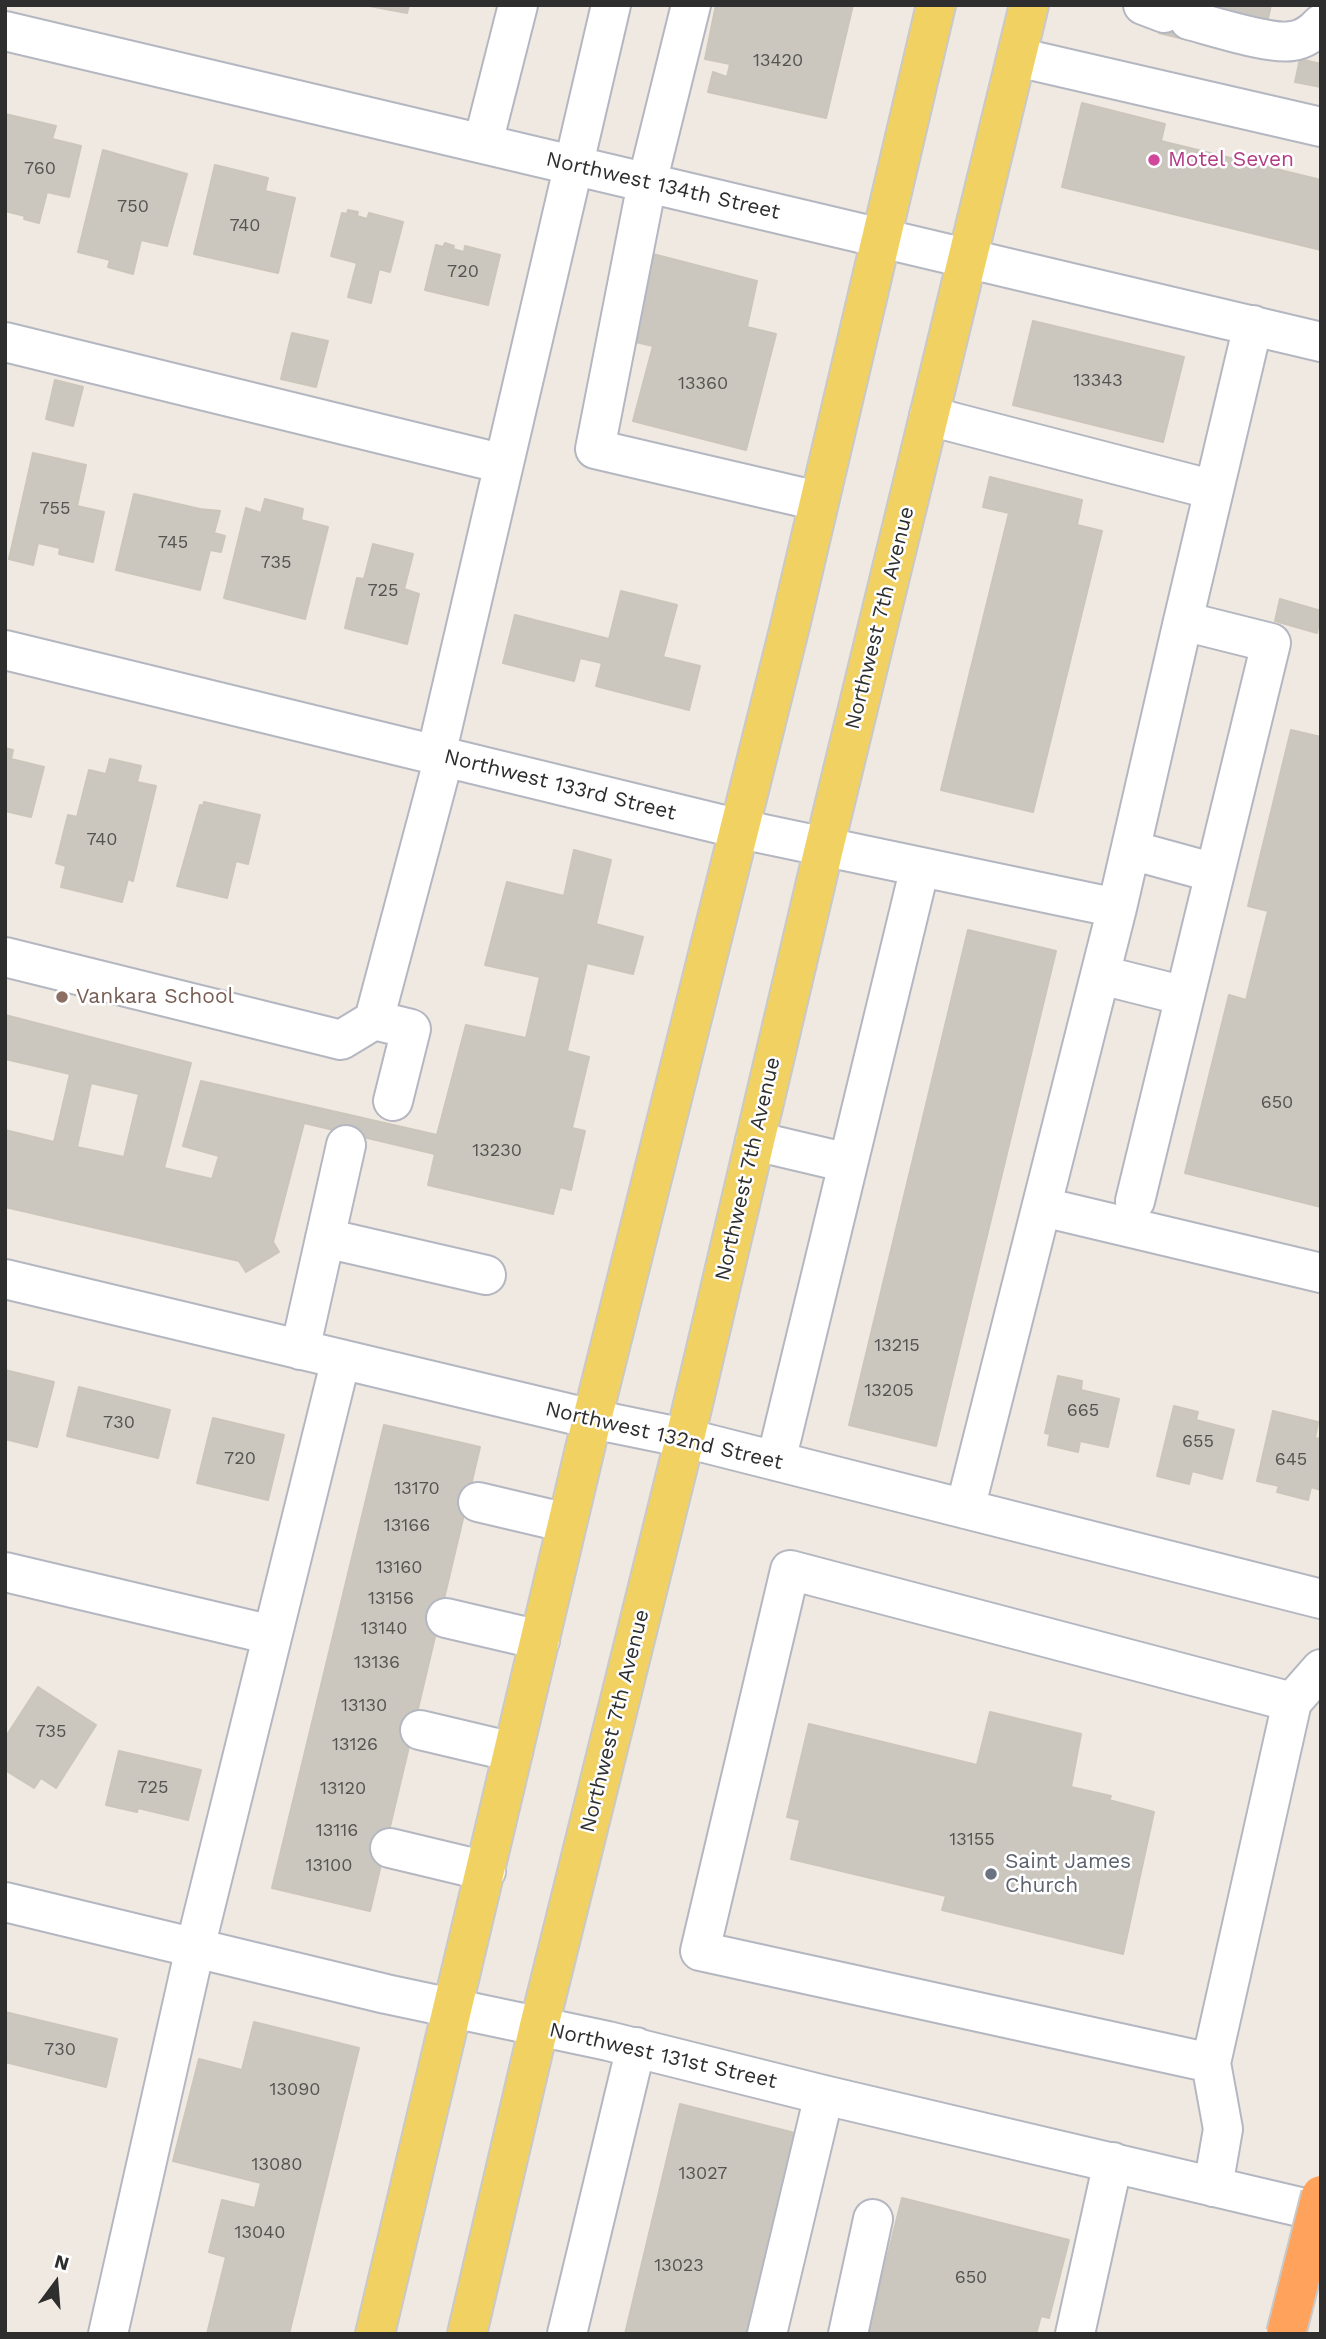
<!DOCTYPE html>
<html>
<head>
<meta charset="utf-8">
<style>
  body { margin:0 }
  #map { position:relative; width:1326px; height:2339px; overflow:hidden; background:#efe9e1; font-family:"Work Sans",sans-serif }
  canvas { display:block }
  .frame { position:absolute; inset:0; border:7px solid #2e2e2e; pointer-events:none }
  .north { position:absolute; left:21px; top:2248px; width:70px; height:70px; -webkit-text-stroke:5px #fff; paint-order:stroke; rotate:16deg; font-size:19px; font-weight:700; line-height:28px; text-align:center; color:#2e2e2e }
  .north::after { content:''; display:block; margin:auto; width:24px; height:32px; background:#2e2e2e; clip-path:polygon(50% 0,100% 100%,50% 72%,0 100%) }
</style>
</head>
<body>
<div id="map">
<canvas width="1326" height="2339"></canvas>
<div class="frame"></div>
<div class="north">N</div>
</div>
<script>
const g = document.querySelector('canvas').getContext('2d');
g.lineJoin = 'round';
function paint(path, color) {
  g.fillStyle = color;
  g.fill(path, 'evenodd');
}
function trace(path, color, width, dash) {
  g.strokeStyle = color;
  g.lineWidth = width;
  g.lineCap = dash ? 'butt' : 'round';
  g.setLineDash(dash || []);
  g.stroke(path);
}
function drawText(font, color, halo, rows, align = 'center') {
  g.font = font + ' "Work Sans",sans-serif';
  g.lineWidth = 5;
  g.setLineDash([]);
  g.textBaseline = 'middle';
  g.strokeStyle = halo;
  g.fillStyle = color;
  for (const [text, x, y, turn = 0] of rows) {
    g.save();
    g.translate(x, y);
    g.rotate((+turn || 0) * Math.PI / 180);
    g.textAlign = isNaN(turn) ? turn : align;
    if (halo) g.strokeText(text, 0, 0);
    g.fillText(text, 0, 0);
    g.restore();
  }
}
const building = new Path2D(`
  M364,5H409L407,13Z
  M716,5H853L826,118L708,92L713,72L727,77L730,64L705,59Z
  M1165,5H1271L1266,27L1184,39L1159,33Z
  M1300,59L1321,64V87L1295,82Z
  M1082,103L1165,124L1161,141L1321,180V250L1062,187Z
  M5,114L56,126L52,139L81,146L69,197L47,192L39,223L24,219L25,216L5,211Z
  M103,150L187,174L167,246L141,240L133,274L108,267L110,260L78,252Z
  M215,165L268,178L265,191L295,198L278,273L194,254Z
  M348,210L358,212L357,216L367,219L369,213L403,222L390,272L379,269L371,303L348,297L357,263L331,256L342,213L347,214Z
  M445,243L454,246L453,249L464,252L465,246L500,255L488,305L425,290L436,245L443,247Z
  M649,253L757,281L747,327L776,334L746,450L633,421L653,346L631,341Z
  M1033,321L1184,357L1163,442L1013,405Z
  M292,333L328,341L316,387L281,379Z
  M55,380L83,387L73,426L46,419Z
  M33,453L86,465L77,506L104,512L93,562L59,554L60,548L38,543L33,565L9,559Z
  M990,477L1082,500L1077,525L1102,531L1033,812L941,790L1009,513L983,507Z
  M134,494L200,509L220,511L214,533L225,536L221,552L210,550L200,590L116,570Z
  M265,499L303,509L301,520L328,527L305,619L224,598L246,508L261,513Z
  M373,544L413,554L404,589L419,594L407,644L345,628L357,578L364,579Z
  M621,591L677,605L663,657L700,666L689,710L596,686L602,663L580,658L574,681L503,663L515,615L609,639Z
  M1280,599L1321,611L1317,633L1275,621Z
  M1291,730L1321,737V1207L1185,1173L1229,995L1246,1000L1268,911L1248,906Z
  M5,748L13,750L11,759L44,767L31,817L5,811Z
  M110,759L141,766L137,782L156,786L133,881L128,879L122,902L61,887L66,866L56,863L68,815L77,817L89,770L106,774Z
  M204,802L260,815L248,864L236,861L227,898L177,886L200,805L203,806Z
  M574,850L611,860L596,924L643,937L633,974L587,963L567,1051L589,1057L572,1128L585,1131L571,1190L560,1187L553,1214L428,1185L435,1154L304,1123L273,1242L279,1252L246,1272L239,1261L5,1207V1130L54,1142L70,1074L5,1059V1015L191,1063L164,1168L212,1179L219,1156L183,1146L201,1081L437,1135L466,1025L526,1038L540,977L485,965L507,882L564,896ZM91,1083L139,1094L124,1157L77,1147Z
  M968,930L1056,951L936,1446L849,1425Z
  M5,1370L54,1382L37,1447L5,1439Z
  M1058,1376L1082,1381L1081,1390L1119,1399L1108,1447L1080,1441L1078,1452L1048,1445L1050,1434L1045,1433Z
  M79,1387L170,1410L158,1458L67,1436Z
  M1174,1406L1198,1412L1196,1420L1234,1430L1222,1479L1192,1471L1189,1484L1157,1476Z
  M1273,1411L1318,1422L1315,1438L1321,1439V1490L1311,1487L1308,1500L1277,1492L1279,1486L1257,1481Z
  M213,1418L284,1435L268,1500L197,1483Z
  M384,1425L480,1447L370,1911L272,1888Z
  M38,1687L96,1725L56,1788L41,1778L34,1788L5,1770V1738Z
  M990,1712L1081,1734L1071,1787L1111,1796L1109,1800L1154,1812L1123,1954L942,1910L946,1896L791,1859L800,1820L787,1817L809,1724L977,1765Z
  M119,1751L201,1770L188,1820L138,1808L137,1812L106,1805Z
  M5,2012L117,2039L106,2087L5,2062Z
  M254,2022L359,2048L289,2334H207L226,2257L209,2252L222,2200L255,2208L261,2183L173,2161L199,2059L242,2070Z
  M680,2104L799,2134L751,2334H625Z
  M902,2198L1069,2240L1049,2318L1041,2316L1036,2334H868Z`);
paint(building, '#cbc7bf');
trace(building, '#cbc5ba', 2);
const minor = new Path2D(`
  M691,5L647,183L595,449L818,501
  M1143,5L1164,13
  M1189,20C1212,26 1271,45 1292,41C1303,40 1314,32 1321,24
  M5,31L1321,342
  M1017,57L1321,127
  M483,143L518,5
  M5,342L504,464
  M929,416L1214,490
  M1183,621L1253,325
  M5,650L740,829L1117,908
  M436,755L611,5
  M1131,850L1215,873
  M5,957L341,1040L374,1020
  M1101,975L1185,996
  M393,1101L411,1029L374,1020L444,757
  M755,1141L848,1163
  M1043,1207L1321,1273
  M325,1238L486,1275
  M5,1279L592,1419L685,1438L1321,1599
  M300,1350L346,1145
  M776,1461L920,867
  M478,1502L567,1523
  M965,1509L1117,908L1183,621L1271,643L1135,1201
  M5,1572L272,1635
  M446,1618L540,1640
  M1292,1702L790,1570L700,1951L1211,2063L1292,1702L1321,1669
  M420,1730L513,1752
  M390,1848L486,1871
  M5,1902L386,1994L608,2041L824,2095L1321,2212
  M1211,2063L1223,2129L1213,2187
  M108,2334L195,1948L341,1359
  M567,2334L636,2047
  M767,2334L824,2095
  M848,2334L873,2219
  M1075,2334L1113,2162`);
const major = new Path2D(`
  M375,2334L592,1419L790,626L936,5
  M467,2334L539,2026L685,1438L824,848L1029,5`);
trace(minor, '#b4b7c1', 42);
trace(major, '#c9c9c9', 42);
trace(minor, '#fff', 38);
trace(major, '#f2d163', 38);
const highwayBridge = new Path2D(`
  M1286,2334L1321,2195`);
trace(highwayBridge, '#c9c9c9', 42, []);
trace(highwayBridge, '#ffa35c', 38);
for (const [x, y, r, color] of [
  [1154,160,7,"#d1479c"],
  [62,997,7,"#8d6e63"],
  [991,1874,7,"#6b7280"]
]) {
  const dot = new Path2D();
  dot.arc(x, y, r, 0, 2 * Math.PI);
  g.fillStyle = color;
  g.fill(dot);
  trace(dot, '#fff', 2.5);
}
drawText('18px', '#555452', null, [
  ["13420",778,61],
  ["760",40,169],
  ["750",133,207],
  ["740",245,226],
  ["720",463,272],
  ["13343",1098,381],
  ["13360",703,384],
  ["755",55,509],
  ["745",173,543],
  ["735",276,563],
  ["725",383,591],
  ["740",102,840],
  ["650",1277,1103],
  ["13230",497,1151],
  ["13215",897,1346],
  ["13205",889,1391],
  ["665",1083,1411],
  ["730",119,1423],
  ["655",1198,1442],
  ["720",240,1459],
  ["645",1291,1460],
  ["13170",417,1489],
  ["13166",407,1526],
  ["13160",399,1568],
  ["13156",391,1599],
  ["13140",384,1629],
  ["13136",377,1663],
  ["13130",364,1706],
  ["735",51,1732],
  ["13126",355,1745],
  ["725",153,1788],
  ["13120",343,1789],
  ["13116",337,1831],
  ["13155",972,1840],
  ["13100",329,1866],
  ["730",60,2050],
  ["13090",295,2090],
  ["13080",277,2165],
  ["13027",703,2174],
  ["13040",260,2233],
  ["13023",679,2266],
  ["650",971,2278]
]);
drawText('21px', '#b23c85', '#fff', [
  ["Motel Seven",1168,160]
], 'left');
drawText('21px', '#2e2e2e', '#fff', [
  ["Northwest 134th Street",663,186,13],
  ["Northwest 7th Avenue",880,618,-76],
  ["Northwest 133rd Street",560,785,14],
  ["Northwest 7th Avenue",748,1169,-77],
  ["Northwest 132nd Street",664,1436,13],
  ["Northwest 7th Avenue",615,1721,-76],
  ["Northwest 131st Street",663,2056,13]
]);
drawText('21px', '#785e54', '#fff', [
  ["Vankara School",76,997]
], 'left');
drawText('21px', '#5b616d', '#fff', [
  ["Saint James",1005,1862],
  ["Church",1005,1886]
], 'left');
</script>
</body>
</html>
